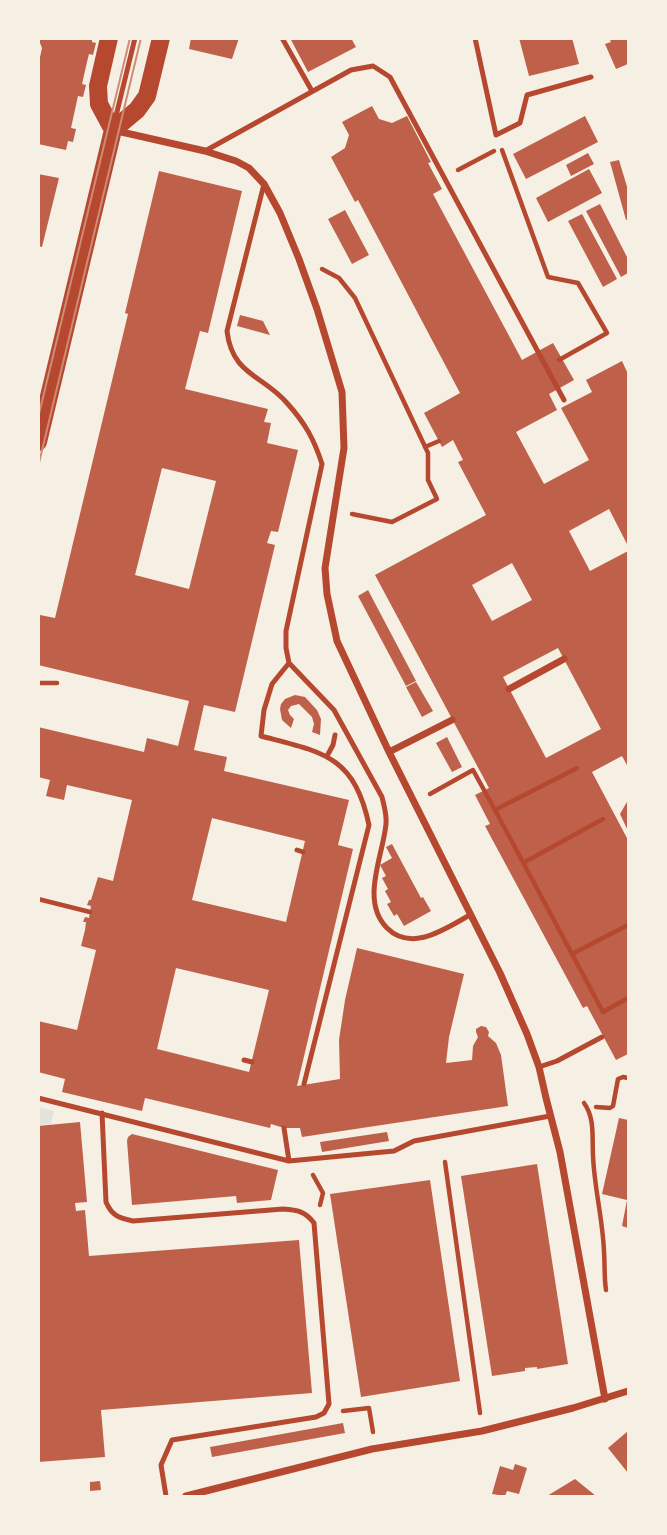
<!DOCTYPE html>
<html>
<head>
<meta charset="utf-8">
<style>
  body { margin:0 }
  #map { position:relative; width:667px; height:1535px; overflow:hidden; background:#f6efe4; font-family:"IBM Plex Serif",serif }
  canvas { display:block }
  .frame { position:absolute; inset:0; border:40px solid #f6efe4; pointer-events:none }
</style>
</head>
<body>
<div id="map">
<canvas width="667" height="1535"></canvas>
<div class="frame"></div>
</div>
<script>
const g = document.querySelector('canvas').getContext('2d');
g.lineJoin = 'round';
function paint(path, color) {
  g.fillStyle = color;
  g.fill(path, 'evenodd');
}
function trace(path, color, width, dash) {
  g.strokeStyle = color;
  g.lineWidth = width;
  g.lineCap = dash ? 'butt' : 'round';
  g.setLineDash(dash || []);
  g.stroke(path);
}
paint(new Path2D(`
  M38,1107L54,1111L51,1124L39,1125Z`), '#e2e4dc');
paint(new Path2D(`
  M38,38H92V42L96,43L93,55L89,54L87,62L82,84L86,85L83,97L78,96L71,128L76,129L73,142L68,141L66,150L38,144V66L42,48Z
  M191,38H239L232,59L189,49Z
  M290,38H351L356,47L308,72Z
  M519,38H572L579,64L529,76Z
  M609,38H628V64L616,69L605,44L611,42Z
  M372,106L379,119L392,123L407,116L431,162L428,163L442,189L433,194L522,360L553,343L574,380L549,394L557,410L516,432L544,484L589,460L561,408L592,392L586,380L622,361L628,374V546L609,509L569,531L590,571L628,551V767L622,756L592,772L628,840V1054L616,1060L587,1006L583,1008L485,826L490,824L475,795L489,788L375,575L486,515L458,462L463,460L453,440L442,447L424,413L460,393L358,200L355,202L331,157L345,148L349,135L342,122ZM512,563L532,600L492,621L472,585ZM558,648L601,729L546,758L503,677Z
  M585,116L598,142L526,179L513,154Z
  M588,153L594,164L571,176L566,165Z
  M619,160L628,190V219L626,220L610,162Z
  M589,169L602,193L548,222L536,198Z
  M159,171L242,191L208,333L200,331L185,389L268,409L264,422L271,423L267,443L298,450L278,532L271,531L267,543L275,545L235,712L204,705L194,750L227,757L224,771L349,800L338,845L353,849L297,1086L340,1079L339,1040L345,1000L357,948L464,974L449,1037L446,1063L472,1060L473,1046L478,1037L476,1032V1029L481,1026L486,1027L489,1032L488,1036L496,1043L501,1055L508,1106L302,1137L300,1128H284L271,1124L270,1128L145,1098L142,1111L62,1092L65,1079L38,1072V1021L77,1030L96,950L81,946L85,930L86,922H83L85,917L89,918L91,906L87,905L89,900H91L98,877L113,881L132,800L67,785L64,800L46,796L50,780L38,777V727L144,752L147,738L178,746L189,701L38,665V622L40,615L55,618L128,314L125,313ZM162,468L216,481L189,589L135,575ZM212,818L305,841L286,922L192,900ZM176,968L269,990L249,1072L157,1049Z
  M38,174L59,178L42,247L38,246Z
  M600,204L628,259V273L621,277L586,211Z
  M345,210L369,255L352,264L328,219Z
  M582,214L617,279L603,287L568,221Z
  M240,315L263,321L270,335L237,326Z
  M368,590L416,681L406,686L358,596Z
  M416,682L433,711L422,717L406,687Z
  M295,695L305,697L317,710L321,719L320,735L312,732L314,724L312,717L299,704L291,706L288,710L290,715L294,719L291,728L282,720L280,709L281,704L285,699Z
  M447,737L462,767L452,772L436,743Z
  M628,800V831L620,814Z
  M392,844L421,898L423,897L431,911L404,926L397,914L394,916L387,904L391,902L385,891L388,889L382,878L386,876L380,865L392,858L386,847Z
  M619,1118L628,1120V1228L622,1226L627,1200L602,1194Z
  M80,1122L87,1202L75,1203L76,1211L85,1210L89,1256L299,1240L312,1393L101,1410L105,1457L38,1462V1126Z
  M387,1132L389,1141L322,1152L320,1142Z
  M132,1134L278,1170L271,1200L237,1203L236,1196L132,1205L127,1141L128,1137Z
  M537,1164L568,1364L537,1369V1367L525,1368V1371L492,1376L461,1176Z
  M430,1180L460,1381L361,1397L330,1194Z
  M343,1423L345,1433L212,1457L210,1447Z
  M628,1431V1473L608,1448Z
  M515,1464L527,1468L519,1494L507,1491L505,1496L492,1494L500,1466L513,1470Z
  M575,1479L596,1496H547Z
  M100,1481L101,1490L90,1491V1482Z`), '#bf614a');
trace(new Path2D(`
  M502,150L548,277L578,283L607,333L559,360
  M458,170L494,151
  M322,269L339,278L355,298L428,453V480L437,499L392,522L352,514
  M425,447L439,441
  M38,683H57
  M430,794L473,770L495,810L577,768
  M495,810L603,1012L628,998
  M523,863L603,819
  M38,899L90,912
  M572,954L628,925
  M584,1103C595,1118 592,1137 593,1155C594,1187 603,1220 604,1252C605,1265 604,1277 606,1290
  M596,1107L610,1108L613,1106L618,1079L623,1077L628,1078
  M445,1162L480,1413
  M313,1175L323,1193L320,1205
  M343,1411L369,1408L373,1432`), '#b5482f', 4.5);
trace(new Path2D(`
  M282,38L312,91
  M475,38L496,135L520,123L527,95L591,77
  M115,120L135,38
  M205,151L351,70L373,66L390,77L564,400
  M264,184L227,331C232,375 263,375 287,403C305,423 314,439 322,464L286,631V648L289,663L334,710L382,797C384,806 387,815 386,824C383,856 360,901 387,928C412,953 446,928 470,915
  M289,663L272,684L264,710L261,736C322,752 354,755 369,825L304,1084
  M327,756L333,745L335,735
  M297,850L303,852
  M244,1060L252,1062
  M539,1067L557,1061L602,1037
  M38,1098L289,1161L394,1151L414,1141L550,1116
  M102,1113L106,1202C112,1216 119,1218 133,1221L283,1209C297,1210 305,1211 314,1223L329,1404L324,1413L316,1417L172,1440L161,1465L166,1496
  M284,1128L289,1161`), '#b5482f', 5);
trace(new Path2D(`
  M117,131L205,151L236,161L249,168L264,184L280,213L299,259L317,309L342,392L344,448L325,568L327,594L337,641L389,752L500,973L527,1034L539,1067L546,1098L560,1152L605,1399
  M509,689L564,659
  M389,752L452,720
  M186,1496L372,1449L482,1431L573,1408L628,1391`), '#b5482f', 7);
trace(new Path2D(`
  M109,38L98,86L99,104L113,130
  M38,442L113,130L137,110L147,96L161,38`), '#b5482f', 18);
trace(new Path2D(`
  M38,418L130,38
  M38,467L141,38`), '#cf8b77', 2);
</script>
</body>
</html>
